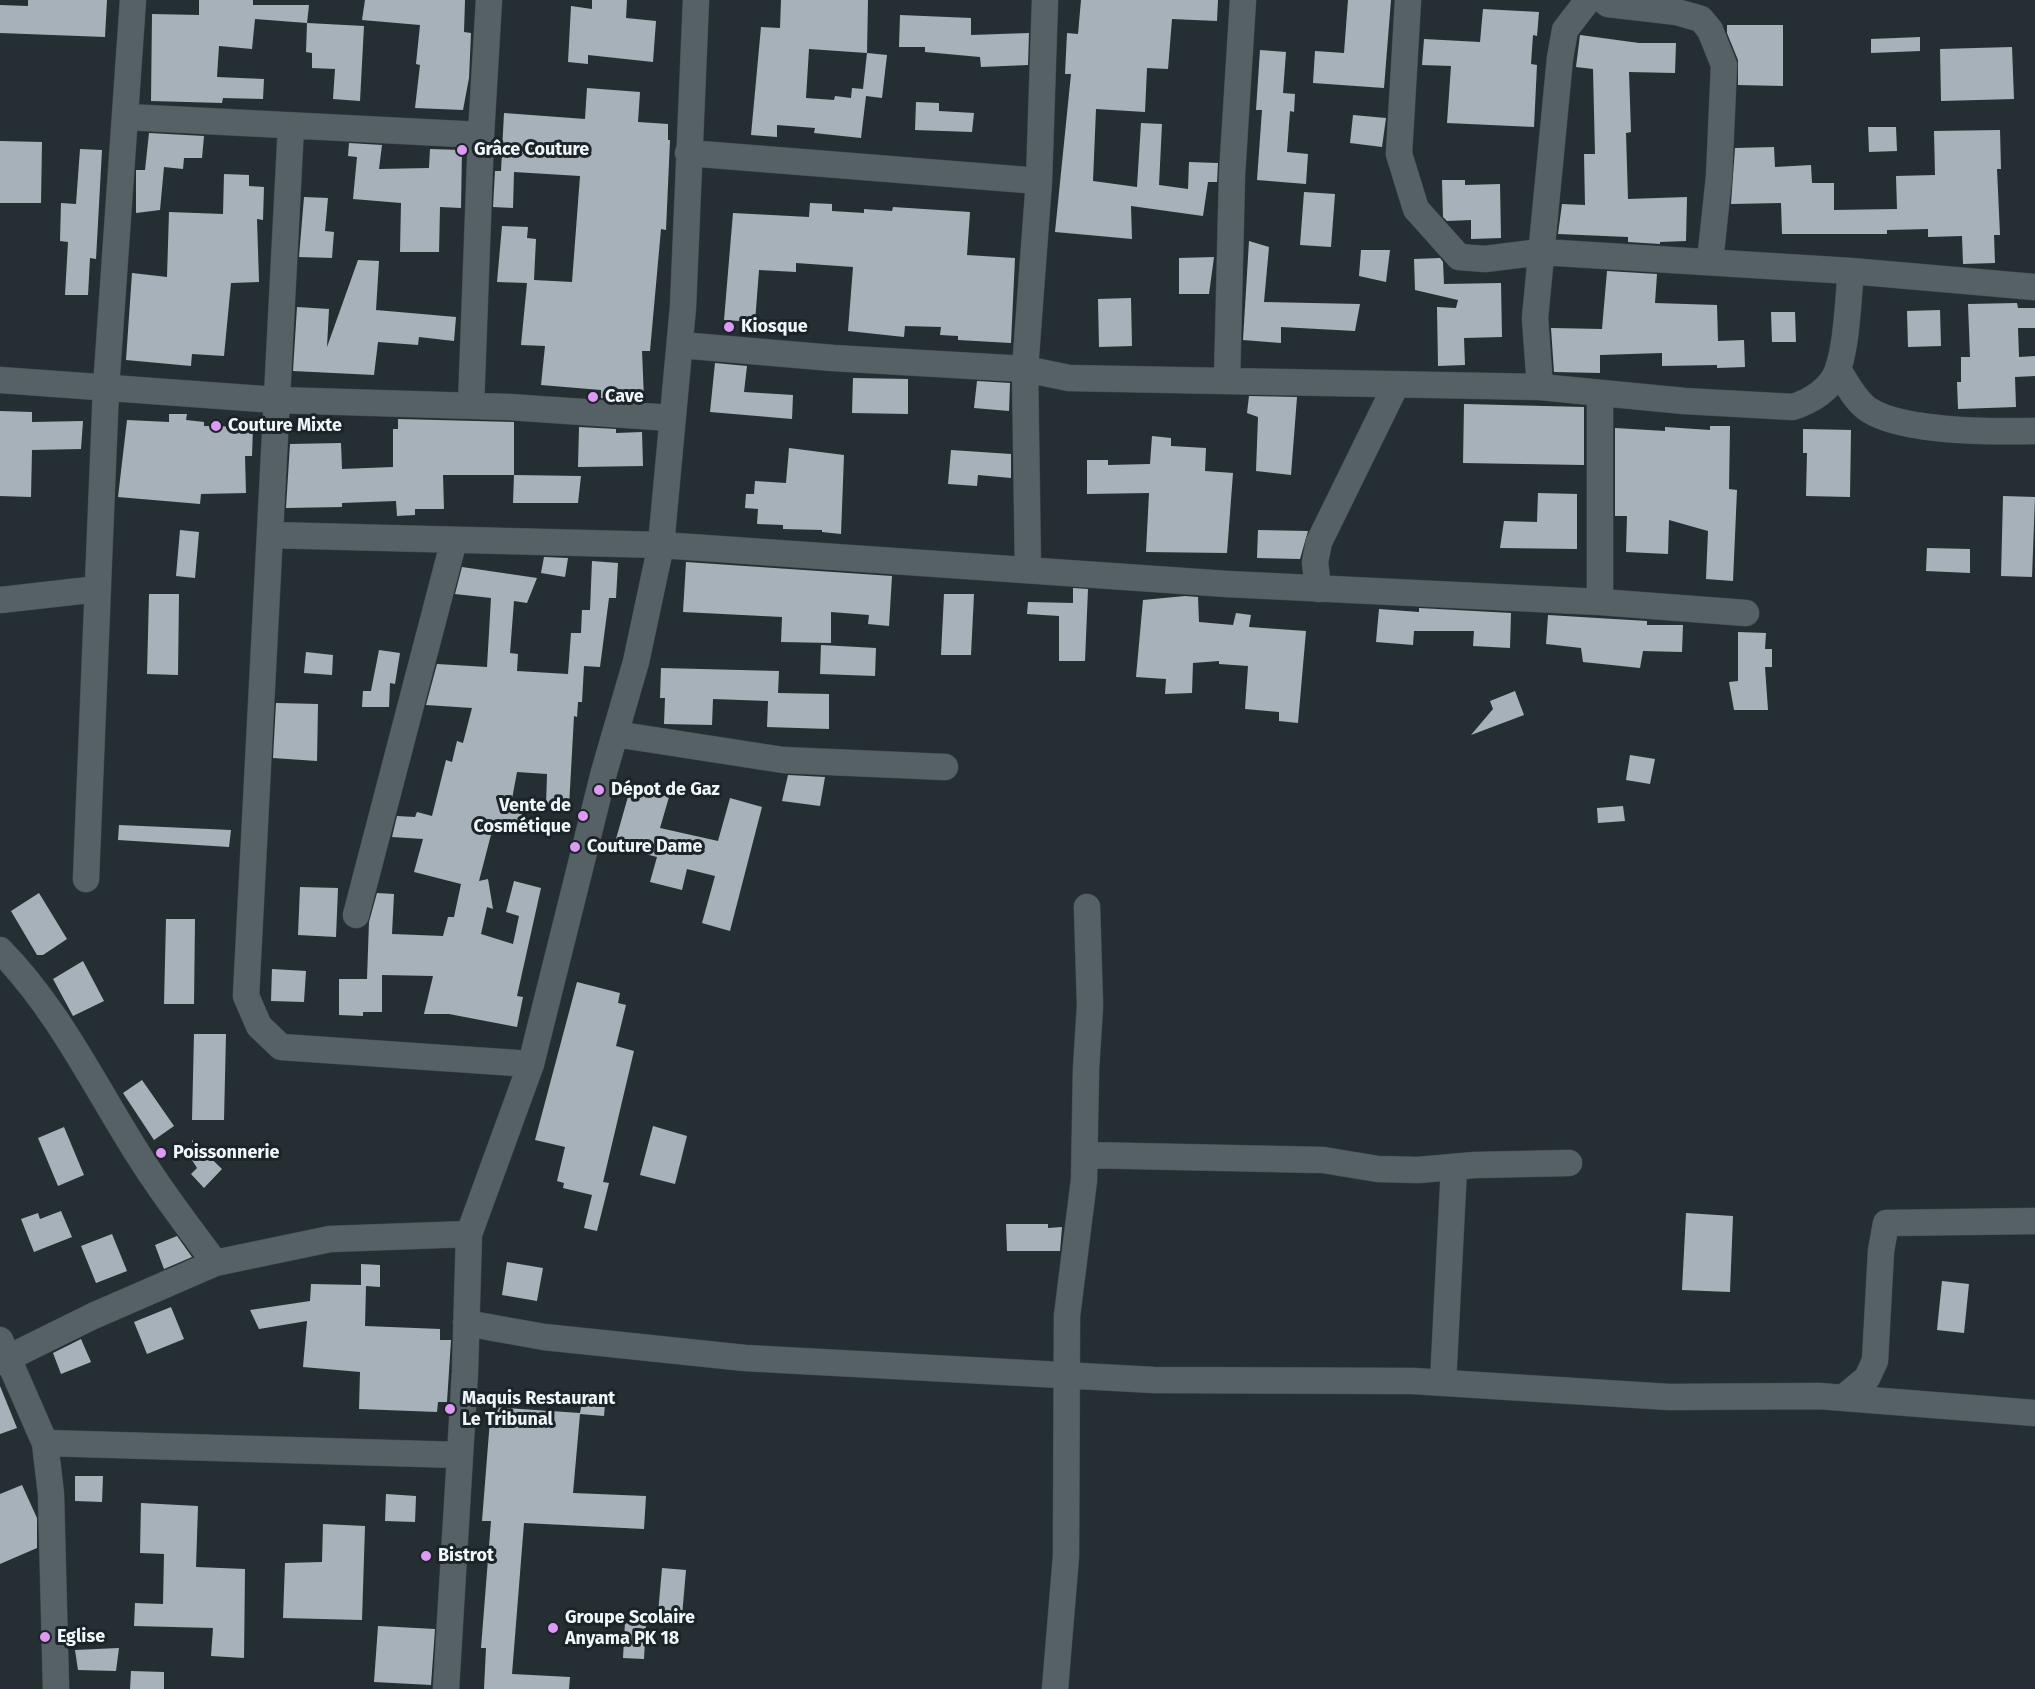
<!DOCTYPE html>
<html>
<head>
<meta charset="utf-8">
<style>
  body { margin:0 }
  canvas { display:block; background:#252f33 }
</style>
</head>
<body>
<canvas width="2035" height="1689"></canvas>
<script>
const g = document.querySelector('canvas').getContext('2d');
g.lineJoin = 'round';
function paint(path, color) {
  g.fillStyle = color;
  g.fill(path, 'evenodd');
}
function trace(path, color, width, dash) {
  g.strokeStyle = color;
  g.lineWidth = width;
  g.lineCap = dash ? 'butt' : 'round';
  g.setLineDash(dash || []);
  g.stroke(path);
}
function drawText(font, color, halo, rows, align = 'center') {
  g.font = font + ' "Fira Sans",sans-serif';
  g.lineWidth = 6;
  g.setLineDash([]);
  g.textBaseline = 'middle';
  g.strokeStyle = halo;
  g.fillStyle = color;
  for (const [text, x, y, turn = 0] of rows) {
    g.save();
    g.translate(x, y);
    g.rotate((+turn || 0) * Math.PI / 180);
    g.textAlign = isNaN(turn) ? turn : align;
    if (halo) g.strokeText(text, 0, 0);
    g.fillText(text, 0, 0);
    g.restore();
  }
}
paint(new Path2D(`
  M28,0H107L105,37L0,33V5L28,6Z
  M199,0H253V5H309L307,23L255,19L252,49L219,46L217,77L264,79L263,99L223,98L222,103L151,101L152,14L199,15Z
  M365,0H465L464,32L471,33L469,78L463,110L415,108L420,65L416,64L420,25L362,20Z
  M592,0H627L626,18L656,21L653,62L588,55V64L568,62L571,6L592,9Z
  M781,0H868L867,53L887,55L882,98L866,96L861,138L814,133L815,128L777,125V137L751,135L761,27L780,28ZM809,49L867,53L863,89L852,88L851,98L835,96L834,100L806,98Z
  M1081,0H1218L1217,21L1172,19L1168,69L1147,68L1145,112L1096,109L1093,181L1137,187L1141,123L1162,124L1159,185L1188,189L1189,162L1218,163L1217,182H1208L1203,216L1131,206L1132,239L1055,232L1071,74H1065L1067,33L1078,34Z
  M1348,0H1391L1384,88L1313,83L1315,51L1344,53Z
  M1483,9L1539,12L1537,36L1533,35L1531,64L1537,65L1534,127L1447,123L1451,66L1422,65L1424,39L1480,42Z
  M900,15L971,18V35L1029,33L1028,65L981,67L980,57L925,52V47H899Z
  M307,23L364,26L360,101L333,99L335,69L312,68V53L306,52Z
  M1727,25H1783V86L1738,85V60L1727,33Z
  M1580,35L1639,43H1676L1675,73L1629,72L1631,132L1626,133L1628,199L1687,197L1686,241L1660,242V244L1628,242V237L1558,234L1562,204L1585,205L1584,154H1595L1593,69L1576,67Z
  M1920,37V51L1871,53V39Z
  M2012,47L2014,99L1941,101L1940,49Z
  M1260,50L1286,52L1283,93L1295,94L1294,112L1290,111L1287,152L1308,154L1306,184L1257,180L1262,110H1256Z
  M587,88L640,92L638,122L668,124V140H670L666,230L661,229L650,351H642L644,399L601,398V390L541,385L545,346L521,345L527,283L497,282L502,226L528,227L527,238L536,239L534,280L572,282L580,176L514,172L513,208L493,207L495,171H501L504,113L585,119Z
  M916,102L939,103V111L974,113L972,132L915,130Z
  M1353,115L1386,118L1382,147L1350,143Z
  M1868,127H1896L1897,151L1869,152Z
  M2000,130L2001,169H1997L2000,235H1994L1995,263L1963,264L1962,236L1928,237V229L1887,230V234H1782L1781,203L1731,204L1735,148L1774,147L1775,167L1811,165L1812,183H1834V210L1897,209L1896,176L1935,175L1934,131Z
  M149,133L204,136L202,158H184L183,169L164,167L160,210L136,213V170H145Z
  M0,141L42,142L41,203H0Z
  M349,143L382,145L379,169L429,168L430,149L462,150L461,208L440,207L439,252H400L401,203L353,199L357,157L348,156Z
  M80,149L102,150L96,259L90,258L88,295H65L68,242L60,241L61,203L76,204Z
  M224,174L249,175V186L264,187L263,220L257,219L259,282L231,283L224,356L192,354L191,366L126,360L132,273L167,277L169,212L223,214Z
  M1442,180H1465V185L1500,184L1501,238L1471,239V220L1447,221L1443,217Z
  M1304,192L1335,194L1331,247L1300,245Z
  M304,197L328,198L325,231L334,232L332,258L299,257Z
  M810,203L832,204V211L864,213V209L892,211L893,207L970,212L967,255L1015,258L1011,343L958,340V336L940,335L941,327L905,326L904,337L848,331L853,267L796,263V272L759,270L755,322L724,320L733,213L809,217Z
  M1249,241L1269,247L1264,302L1360,304L1355,331L1281,327V343L1243,340Z
  M1361,250H1390L1386,282L1359,276Z
  M1214,257L1209,294H1179V258Z
  M1440,258L1443,262L1444,284L1501,283L1502,337L1464,338L1465,365L1438,366L1437,307L1456,308L1458,300L1415,290L1414,259Z
  M358,260L379,261L376,310L456,317L454,341L419,337L418,345L378,342L374,375L293,371L297,307L329,309L327,347Z
  M1607,271L1657,274L1655,303L1717,305L1718,341L1744,340L1745,367L1717,368V365L1662,366V353L1600,355V373L1554,372L1551,328L1602,329Z
  M1131,298L1132,346L1099,347L1098,299Z
  M2017,303L2018,308H2035V328H2018L2019,357L2035,356V376L2015,377L2016,407L1958,409L1957,382H1961V357H1970L1968,304Z
  M1940,310L1941,346L1908,347L1907,311Z
  M1771,312H1795L1796,342H1772Z
  M715,363L747,366L744,392L793,395L792,419L710,412Z
  M853,378L908,379V414L852,413Z
  M977,381L1010,383L1009,411L974,408Z
  M1249,396L1297,397L1291,475L1256,471L1258,417L1247,413Z
  M1464,404L1584,407V465L1463,463Z
  M0,411L32,412V422L83,421L81,449L32,450L31,497L0,496Z
  M169,414H187L186,420L204,422V426L253,427L252,456H245L246,493L201,494L200,504L118,497L127,420L169,422Z
  M398,419L514,422V475H443L444,509H415V515L397,516L396,501L342,503V507L286,508L290,444L341,443L342,469L393,467V429H398Z
  M1710,426H1730L1729,489L1737,490L1733,581L1706,579L1708,531L1669,520L1668,554L1626,552L1627,516H1615V428L1665,431V427L1710,430Z
  M579,427L616,429V433L642,432L643,466L578,467Z
  M1803,429L1851,430L1850,497L1806,496L1807,453H1803Z
  M1152,436L1171,438V446L1206,448L1205,471L1233,473L1227,553L1146,552L1149,493L1087,494V460H1108V465L1150,464Z
  M789,448L844,455L841,534L822,532V530L783,529V525L757,524L758,509L745,508L746,494H754L755,481L786,483Z
  M951,450L1011,454V478L978,475L977,486L948,484Z
  M514,475L581,476L578,503H513Z
  M1538,493L1577,494V549L1500,548L1504,521L1537,522Z
  M2003,496L2035,497L2032,577L2001,576Z
  M180,530L199,532L195,578L176,576Z
  M1258,530L1308,531L1300,559L1257,558Z
  M1927,548L1970,549V573L1926,571Z
  M544,557L568,558L565,577L541,573Z
  M592,561L618,563L616,598H609L600,667L584,666L582,702H578L577,717L574,716L569,807L546,806L547,774L517,772L512,799L524,801L519,831L493,827L479,881L488,879L493,909L487,907L481,934L513,944L519,916L506,912L514,881L541,888L517,996L523,997L517,1027L449,1014H424L433,976L382,975V1012H363V1016L339,1015V979H367L369,922L377,893L394,894L392,934L443,936L448,917H454L461,884L414,872L423,839L392,837L397,816L415,817L417,812L432,816L446,760L452,762L457,741L463,743L472,708L426,705L437,664L487,667L491,598L455,594L462,567L537,578L527,603L514,601L510,653L518,654L517,671L568,674L571,633H581L582,610H590Z
  M686,562L892,576L889,626L868,624L869,615L831,612V643L781,642L782,617L683,612Z
  M1073,588L1088,589L1085,661H1059V616L1027,614L1028,602L1073,603Z
  M149,594H179L178,675L147,674Z
  M944,594H974L971,655H941Z
  M1185,596L1198,597L1199,622L1233,625L1236,613L1251,615L1249,627L1306,631L1298,723L1279,721V712L1245,709L1248,666L1219,664V661L1193,663L1192,693L1165,694L1166,679L1136,677L1143,600Z
  M1419,608L1511,613L1510,648L1473,646L1474,631H1414L1413,645L1376,642L1379,609L1419,612Z
  M1548,615L1647,621V625H1683L1682,652L1643,651L1640,668L1583,662L1581,648L1546,644Z
  M1738,632L1766,633L1765,649H1772V667H1765L1768,710H1734L1729,682L1738,681Z
  M821,645L876,648L875,676L820,674Z
  M379,650L400,653L395,684L390,683L389,707H362L363,691H371Z
  M306,652L333,655L332,675L304,673Z
  M661,668L779,671L778,693L829,694V729L767,727L768,701L713,699L712,725L664,724L665,698H660Z
  M1515,691L1524,715L1471,735L1493,709L1490,701Z
  M276,703L318,704L317,761L273,758Z
  M1630,755L1655,759L1650,784L1626,780Z
  M788,775L825,777L820,806L782,801Z
  M631,786L669,797L660,828L718,841L730,798L762,807L730,931L702,923L715,876L687,869L682,890L650,882L657,857L614,846Z
  M1623,806L1625,821L1598,823L1597,808Z
  M119,825L231,830L229,847L118,840Z
  M300,887L338,888L336,937L298,935Z
  M39,893L67,939L43,955H37L11,911Z
  M166,919H195L194,1004H164Z
  M83,961L104,1001L73,1016L53,979Z
  M272,969L306,971L304,1002L271,1001Z
  M577,982L620,993L618,1003L626,1005L616,1046L634,1051L603,1182L609,1183L597,1231L584,1228L592,1195L563,1188L564,1183L557,1181L565,1147L535,1140Z
  M194,1034H226L224,1120H192Z
  M142,1080L174,1126L154,1140L123,1093Z
  M653,1126L687,1136L675,1184L640,1175Z
  M64,1127L84,1175L58,1186L38,1138Z
  M192,1140L222,1169L204,1188L191,1174L197,1168L192,1160Z
  M61,1211L72,1237L34,1252L21,1219L38,1213L40,1219Z
  M1686,1213L1733,1216L1730,1292L1682,1290Z
  M1006,1224H1048V1228L1062,1227L1060,1251H1007Z
  M112,1234L127,1271L96,1283L81,1246Z
  M177,1236L192,1257L164,1269L155,1245Z
  M507,1262L543,1268L537,1301L502,1295Z
  M361,1264L380,1265V1287L366,1286L365,1326L440,1329V1340H451L447,1402H438L437,1412L359,1409L360,1372L303,1367L307,1321L259,1329L250,1310L310,1301L311,1284L361,1285Z
  M1942,1281L1969,1284L1964,1333L1937,1330Z
  M171,1307L184,1339L147,1354L134,1322Z
  M81,1339L91,1362L61,1374L53,1353Z
  M0,1386L17,1428L0,1434Z
  M584,1391L606,1393L604,1416L580,1414L573,1493L646,1496L644,1529L524,1523L512,1674L570,1677L569,1689H484L486,1648H481L491,1521H482L491,1407L580,1413Z
  M75,1476H103L102,1502L75,1501Z
  M22,1485L37,1518V1548L0,1564V1494Z
  M386,1494L416,1496L415,1522L385,1521Z
  M141,1503L198,1506L196,1567L245,1569L244,1658L211,1656L213,1628L134,1626L135,1603L163,1604L164,1554L140,1553Z
  M323,1524L365,1526L362,1620L283,1618L285,1563L322,1562Z
  M662,1568L686,1570L682,1616L658,1614Z
  M625,1622L646,1623L644,1659L623,1658Z
  M378,1626L435,1629L431,1685L374,1682Z
  M119,1648L116,1671L78,1670L75,1650Z
  M131,1671L164,1672V1689H130Z`), '#a7b1b9');
const minor = new Path2D(`
  M1408,0L1399,154L1416,209L1459,257L1485,259L1541,252L1851,271L2035,287
  M1603,0L1608,4L1677,12L1701,19L1710,30L1724,65L1719,177L1710,261
  M127,117L481,135
  M291,126L246,996L259,1026L281,1047L531,1064
  M688,153L1039,181
  M680,345L833,358L1025,369L1069,378L1540,387L1684,401L1793,407C1811,401 1832,389 1838,369C1847,343 1848,299 1851,271
  M1838,370C1847,383 1855,401 1869,410C1903,432 1994,432 2035,431
  M0,380L276,400L509,407L671,418
  M1227,381L1232,175L1243,0
  M1540,387L1535,318L1560,58L1565,30L1588,0
  M471,406L481,135L489,0
  M270,535L661,545L1227,584L1600,602L1746,613
  M1028,570L1025,369L1039,181L1045,0
  M1318,589L1315,562L1319,542L1396,385
  M0,600L98,589
  M1600,602V393
  M615,734L783,760L945,767
  M86,879L106,388L133,0
  M356,915L454,540
  M0,950C60,1011 97,1091 143,1162C165,1197 191,1230 215,1263
  M1085,1155L1323,1160L1378,1169L1418,1170L1475,1165L1569,1163
  M466,1323L544,1337L745,1358L1154,1380L1413,1381L1669,1397L1819,1396L2035,1413
  M0,1340L45,1443L51,1494L56,1689
  M0,1362L93,1316L215,1263L330,1239L469,1234
  M1443,1383L1454,1167
  M1843,1398L1867,1378L1875,1361L1881,1251L1886,1223L2035,1221
  M45,1443L460,1455
  M446,1689L465,1372L469,1234L531,1064L604,772L636,662L661,545L683,307L696,0
  M1055,1689L1066,1556L1067,1316L1084,1180L1086,1069L1090,1006L1087,907`);
trace(minor, '#444d50', 27);
trace(minor, '#566165', 26);
for (const [x, y, r, color] of [
  [462,150,6,"#dd99f3"],
  [729,327,6,"#dd99f3"],
  [593,397,6,"#dd99f3"],
  [216,426,6,"#dd99f3"],
  [599,790,6,"#dd99f3"],
  [583,816,6,"#dd99f3"],
  [575,847,6,"#dd99f3"],
  [161,1153,6,"#dd99f3"],
  [450,1409,6,"#dd99f3"],
  [426,1556,6,"#dd99f3"],
  [553,1628,6,"#dd99f3"],
  [45,1637,6,"#dd99f3"]
]) {
  const dot = new Path2D();
  dot.arc(x, y, r, 0, 2 * Math.PI);
  g.fillStyle = color;
  g.fill(dot);
  trace(dot, '#1b2529', 2);
}
drawText('bold 18px', '#f0f6f9', '#1b2529', [
  ["Grâce Couture",474,150],
  ["Kiosque",741,327],
  ["Cave",605,397],
  ["Couture Mixte",228,426],
  ["Dépot de Gaz",611,790],
  ["Vente de",571,806,"right"],
  ["Cosmétique",571,827,"right"],
  ["Couture Dame",587,847],
  ["Poissonnerie",173,1153],
  ["Maquis Restaurant",462,1399],
  ["Le Tribunal",462,1420],
  ["Bistrot",438,1556],
  ["Groupe Scolaire",565,1618],
  ["Anyama PK 18",565,1639],
  ["Eglise",57,1637]
], 'left');
</script>
</body>
</html>
